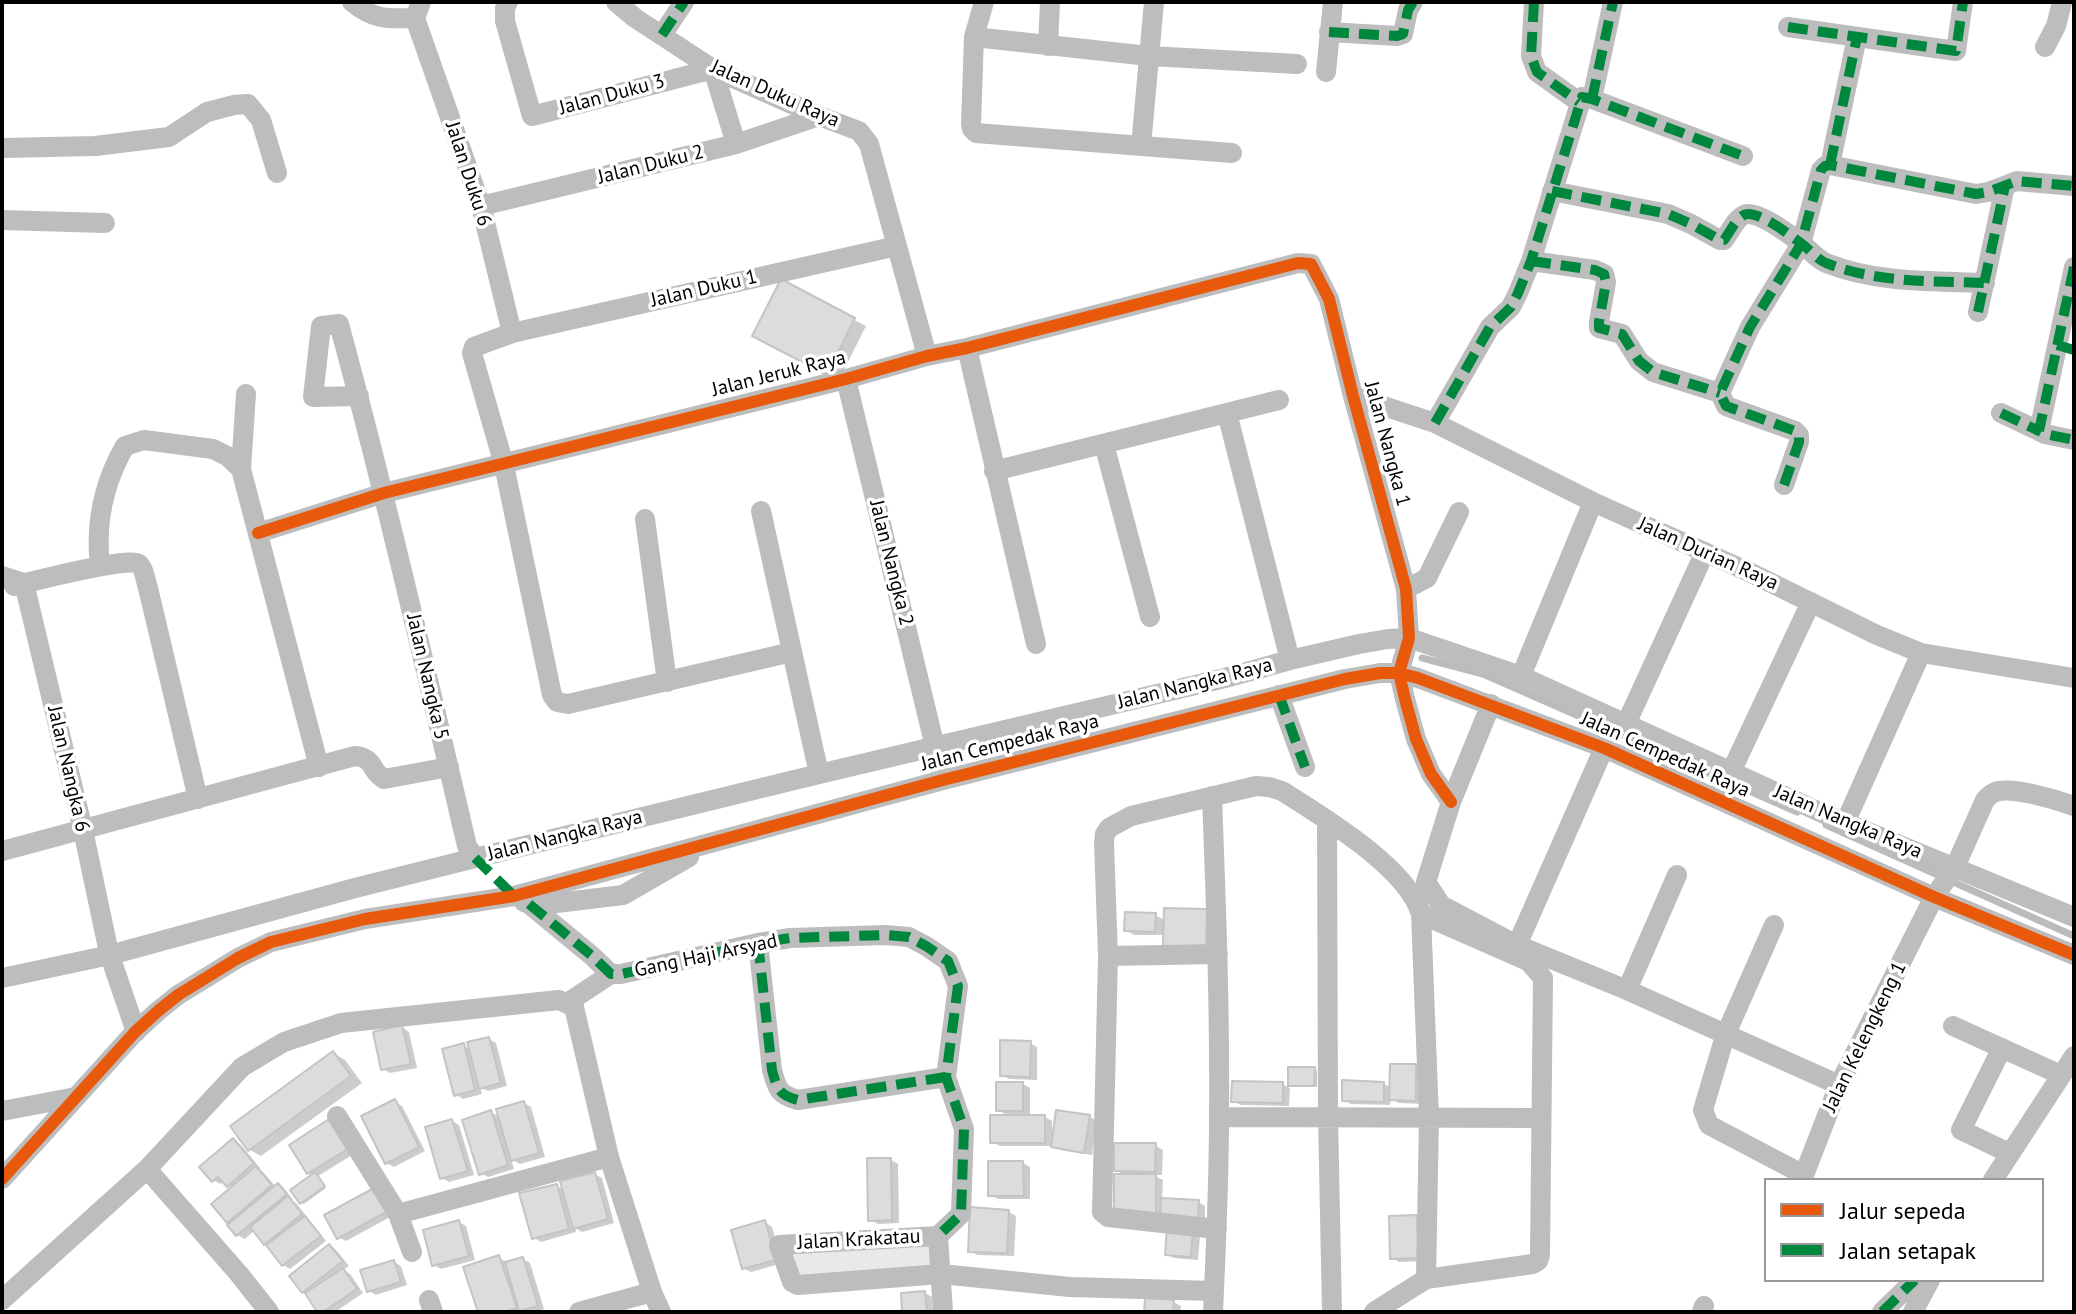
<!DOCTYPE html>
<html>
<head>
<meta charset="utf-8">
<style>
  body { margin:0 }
  #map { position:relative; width:2076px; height:1314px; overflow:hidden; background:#fff; font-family:"PT Sans",sans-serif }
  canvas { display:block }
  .frame { position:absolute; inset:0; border:4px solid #000; pointer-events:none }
  .legend { position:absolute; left:1764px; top:1178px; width:280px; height:104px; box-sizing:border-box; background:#fff; border:2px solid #999; margin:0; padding:10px 14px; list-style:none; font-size:24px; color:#000 }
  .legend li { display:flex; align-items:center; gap:16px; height:40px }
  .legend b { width:40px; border:2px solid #999 }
</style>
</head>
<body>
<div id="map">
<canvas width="2076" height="1314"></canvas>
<div class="frame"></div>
<ul class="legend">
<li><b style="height:10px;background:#e8590c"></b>Jalur sepeda</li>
<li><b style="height:10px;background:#00873e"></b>Jalan setapak</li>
</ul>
</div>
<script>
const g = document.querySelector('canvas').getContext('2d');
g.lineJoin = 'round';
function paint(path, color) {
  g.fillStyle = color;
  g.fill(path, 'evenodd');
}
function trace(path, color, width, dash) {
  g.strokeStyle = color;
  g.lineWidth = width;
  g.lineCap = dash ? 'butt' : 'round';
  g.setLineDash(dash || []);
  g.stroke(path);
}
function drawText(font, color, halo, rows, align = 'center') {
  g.font = font + ' "PT Sans",sans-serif';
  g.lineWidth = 7;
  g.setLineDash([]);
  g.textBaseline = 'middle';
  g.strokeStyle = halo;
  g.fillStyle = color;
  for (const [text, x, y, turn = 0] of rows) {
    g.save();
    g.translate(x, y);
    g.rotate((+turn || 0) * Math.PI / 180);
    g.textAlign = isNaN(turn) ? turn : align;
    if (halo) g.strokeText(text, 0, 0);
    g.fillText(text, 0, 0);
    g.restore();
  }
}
paint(new Path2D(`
  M938,1236L944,1274L792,1282L779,1245Z`), '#e9e9e9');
paint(new Path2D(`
  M782,282L866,326L839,380L766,342Z
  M1207,911L1213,950L1165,935H1134L1126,930L1155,915L1166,921Z
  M402,1027L409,1032L417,1068L390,1073L383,1069Z
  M489,1039L496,1043L507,1086L488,1091L480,1087L482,1094L463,1099L455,1094L463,1045L471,1050Z
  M1030,1043L1037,1047V1080L1009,1079L1002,1075Z
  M333,1053L345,1060L362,1083L261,1156L250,1150Z
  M1415,1066L1423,1070V1104L1399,1103L1391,1099L1390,1105L1351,1104L1344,1100L1384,1084L1392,1088Z
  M1314,1069L1317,1071V1087L1290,1084Z
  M1023,1084L1030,1088V1117H1045L1052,1121V1135L1090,1117L1097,1121L1092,1155L1060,1150L1052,1146H1000L992,1142L1010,1117L998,1110Z
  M1282,1084L1290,1088L1289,1106L1241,1105L1233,1101Z
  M395,1102L402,1106L425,1151L394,1167L386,1163Z
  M524,1103L531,1107L545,1157L520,1164L511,1159L514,1169L488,1177L481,1173L491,1112L501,1118Z
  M332,1120L357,1152L318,1176L326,1188L304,1204L301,1202L313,1176L308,1173Z
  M452,1121L459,1125L474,1175L449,1182L442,1178Z
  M234,1141L241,1145L260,1168L258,1170L263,1172L276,1187L278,1185L285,1190L293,1199L291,1200L296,1203L326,1241L290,1269L283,1265L255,1230L245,1239L237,1235L214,1204L233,1188L224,1181L220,1184L213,1180Z
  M1155,1145L1163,1150L1162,1175H1153L1163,1180L1162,1200L1198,1202L1205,1206V1222L1123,1215L1126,1176L1116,1170Z
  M891,1160L898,1164L899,1223L878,1224L870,1219Z
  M1023,1163L1030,1167V1199H998L990,1195Z
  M594,1174L602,1178L614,1223L582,1232L575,1228L576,1232L541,1242L533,1237L557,1186L564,1190Z
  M376,1189L394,1215L346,1241L338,1237Z
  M1009,1212L1016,1216L1014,1256L977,1255L970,1250Z
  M1417,1217L1424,1222L1425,1261L1399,1262L1392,1258Z
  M459,1222L466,1226L475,1260L441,1269L434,1265Z
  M765,1222L772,1227L783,1263L751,1272L743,1268Z
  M1168,1231L1200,1236L1198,1260L1174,1258L1167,1254Z
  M330,1246L337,1251L349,1266L343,1270L350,1274L363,1293L335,1312H320L309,1295L303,1292Z
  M499,1258L506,1262L523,1259L530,1263L544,1309L536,1312H480Z
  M394,1262L401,1266L407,1285L376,1295L368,1290Z
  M925,1293L932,1297L933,1312H904Z
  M1173,1302L1181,1306L1180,1312H1146Z`), '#0003');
trace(new Path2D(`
  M1422,658L1483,674L1797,812
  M1826,825L2074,936`), '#bbb', 7);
const building = new Path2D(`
  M781,279L855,318L827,375L752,336Z
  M1164,908L1207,909L1206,947L1163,946Z
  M1125,912L1156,913L1155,932L1124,931Z
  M402,1025L411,1064L381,1070L373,1032Z
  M489,1037L501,1083L479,1089L467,1042Z
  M1000,1040L1031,1041L1030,1077L1000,1076Z
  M464,1043L475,1090L454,1096L442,1049Z
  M333,1051L351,1076L248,1151L230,1126Z
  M1390,1064H1416V1101L1389,1100Z
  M1288,1067H1315L1314,1086H1288Z
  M1342,1080L1384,1082V1102L1342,1101Z
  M1232,1081L1283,1082V1103L1231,1102Z
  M996,1082H1023V1111H996Z
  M395,1099L419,1147L385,1164L361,1116Z
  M524,1101L539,1153L511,1161L496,1109Z
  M491,1110L508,1165L479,1175L462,1120Z
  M1056,1110L1090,1115L1084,1153L1051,1147Z
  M990,1115H1045V1143H990Z
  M332,1117L351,1147L307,1174L289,1145Z
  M452,1119L468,1171L440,1179L425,1127Z
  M233,1138L254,1163L227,1187L218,1177L212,1182L199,1167Z
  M1114,1143H1156L1155,1172L1114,1171Z
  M867,1158H891L892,1220L868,1221Z
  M988,1161H1023L1024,1196H988Z
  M256,1166L272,1185L227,1223L211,1204Z
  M315,1172L325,1186L300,1204L290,1190Z
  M595,1172L608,1219L573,1229L560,1181Z
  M1114,1174H1156V1213L1114,1212Z
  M278,1183L287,1194L236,1236L227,1225Z
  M557,1184L569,1229L532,1239L519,1193Z
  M376,1187L388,1211L337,1239L324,1215Z
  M288,1196L302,1214L264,1245L250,1227Z
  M1161,1198L1199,1200L1198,1219L1160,1218Z
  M970,1207L1009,1210L1007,1253L968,1252Z
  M1417,1215L1418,1258L1390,1259L1389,1216Z
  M305,1216L321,1236L282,1266L266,1245Z
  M459,1220L469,1256L432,1266L423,1230Z
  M765,1220L776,1260L742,1269L731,1230Z
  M1167,1228L1193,1230L1191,1257L1165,1255Z
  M329,1244L343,1261L302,1293L289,1276Z
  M499,1255L517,1308L504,1312H478L463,1267Z
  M523,1257L538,1306L519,1311L505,1262Z
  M394,1260L401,1282L367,1292L360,1270Z
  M343,1268L357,1289L323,1312H317L305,1293Z
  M925,1291L927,1312H902L901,1293Z
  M1145,1298L1174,1300L1173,1312H1144Z`);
paint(building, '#dcdcdc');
trace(building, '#c4c4c4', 2);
trace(new Path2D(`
  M352,2C374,20 388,19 415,18
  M421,2L415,18L481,206L512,333
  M508,2L505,8V21L532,116L713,69L736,144
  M616,2L635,18L713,69L819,116L859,131L869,144L927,356
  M1534,2L1531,56L1537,72L1579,102
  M1788,27L1956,51L1963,2
  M1329,32L1397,36L1403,34L1408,10L1413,2
  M662,35L684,2
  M974,37L984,2
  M1048,46L1050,2
  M2045,47L2056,26L2062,2
  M1326,72L1333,2
  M1592,99L1613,2
  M1141,146L1154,2
  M2,148L95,146L169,137L207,112L234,105L248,104L261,120L277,173
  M1232,153L976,133L972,129L971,124L974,37L1149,56L1297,64
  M1830,165L1857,37
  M1552,191L1668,214L1691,224L1720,240H1724C1730,232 1738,214 1748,214C1763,214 1790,235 1802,244C1810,250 1817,259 1826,263C1876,283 1932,281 1985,283
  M481,206L736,144L819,116
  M2,220L105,223
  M1531,261L1595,270L1604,274L1606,282L1599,322V328L1622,334L1639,361L1653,372L1720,393
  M2074,267L2039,431L2045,434L2074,440
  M1978,312L2005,186
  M967,348L1036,644
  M846,379L943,780
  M359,396L313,397L321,326L339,324C386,497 426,671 467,846L475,858
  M1353,396L1435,423L1593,502L1749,572L1877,635L1921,653L2074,678
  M1227,413L1290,660
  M2001,413L2039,431
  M1435,423L1490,327L1511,307L1518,293L1531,261L1582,97L1592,99L1743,156
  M1104,444L1150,617
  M241,469L246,394
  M994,471L1279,400
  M1784,485L1799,442V435L1795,431L1726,406L1720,393L1750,327L1801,244L1821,170L1825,166L1830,165L1976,194L1988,192L2017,181L2074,186
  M761,511L819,774
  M645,519L667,682
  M258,533L384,493L846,379L927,356L967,348L1298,263L1311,264L1329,299L1353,396L1406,589L1409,638L1399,673L1405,699L1416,739L1431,774L1451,802
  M100,566C95,523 103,484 125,446L144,440L213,449L227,456L241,469L319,767
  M2,576L24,583L83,830L109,953L136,1032
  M14,586C30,582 130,556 139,564C144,568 146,582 148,588L198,799
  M1406,589L1427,578L1459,512
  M792,652L568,704L557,702L552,695L504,465L472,353L474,347L512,333L897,246
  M1521,676L1593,502
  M1279,695L1305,767
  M1491,704L1451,802L1426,882L1441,905L1517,945L1627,990L1839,1085
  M1626,724L1705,552
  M1731,772L1811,602
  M1212,796C1216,903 1220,1011 1219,1118C1219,1183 1216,1247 1213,1312
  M1327,820L1328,1117L1332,1312
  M1845,823L1921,653
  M2,851L355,756C375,758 370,771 384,779L449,767
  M524,902L529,904L540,905L623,895L689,857
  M529,904L591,955L611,974H621L758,943L790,938L885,935L909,937L926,946L948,961L958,986L946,1077L964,1129L961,1214L938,1236
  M1774,925L1725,1036L1703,1110L1709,1125L1804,1175
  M758,943L772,1070C777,1089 779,1095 798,1100L946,1077
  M1517,945L1604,748
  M1108,956L1218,954
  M2,978L110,955L355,888L475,858L819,774L1225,678L1290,660L1359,644L1388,639L1409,638L1521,676L1822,813L2074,917
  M1627,990L1677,875
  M567,1003L611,974
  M1953,1026L2061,1075
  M2002,1048L1961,1130L2009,1153
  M2,1111L76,1097
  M337,1116L398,1214L412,1252
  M1219,1117L1541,1118
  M147,1169L239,1274L269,1312
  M2,1179L135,1032L158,1011L178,995L238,958L271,942L365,919L514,896L943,780L1345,679L1380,673H1399L1418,678L1604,748L1934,897L2074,955
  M1802,1180L1839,1085L1934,897L1955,867L1985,800C1989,796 1990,794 1995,792C2012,786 2057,800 2074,806
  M1993,1180L2074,1056
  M398,1214L609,1157
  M1217,1229L1108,1217L1102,1212L1108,956L1104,843L1105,834L1109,828L1131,816L1256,786L1269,787L1282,791C1323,817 1407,867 1421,914L1429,1117L1426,1279
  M938,1236L779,1245L792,1282L798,1285L941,1274L1070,1287L1214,1291
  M938,1236L943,1312
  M2,1300L147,1169L242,1067L284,1042L341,1023L559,1000L574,1007L609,1157L652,1292L661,1312
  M429,1300L433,1312
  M579,1312L652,1292
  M1374,1312L1426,1279L1533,1264L1538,1261L1540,1255L1543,978L1528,961L1421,914
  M1702,1312L1704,1306
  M1882,1312L1915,1280
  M1913,1312L1930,1280`), '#bdbdbd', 20);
trace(new Path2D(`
  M1534,2L1531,56L1537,72L1579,102
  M1788,27L1956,51L1963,2
  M1329,32L1397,36L1403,34L1408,10L1413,2
  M662,35L684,2
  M1592,99L1613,2
  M1830,165L1857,37
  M1552,191L1668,214L1691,224L1720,240H1724C1730,232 1738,214 1748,214C1763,214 1790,235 1802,244C1810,250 1817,259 1826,263C1876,283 1932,281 1985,283
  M1531,261L1595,270L1604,274L1606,282L1599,322V328L1622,334L1639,361L1653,372L1720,393
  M2074,267L2039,431L2045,434L2074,440
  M1978,312L2005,186
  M2057,345L2074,350
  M2001,413L2039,431
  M1435,423L1490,327L1511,307L1518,293L1531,261L1582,97L1592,99L1743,156
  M1784,485L1799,442V435L1795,431L1726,406L1720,393L1750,327L1801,244L1821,170L1825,166L1830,165L1976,194L1988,192L2017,181L2074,186
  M1279,695L1305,767
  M475,858L514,896
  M529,904L591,955L611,974H621L758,943L790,938L885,935L909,937L926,946L948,961L958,986L946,1077L964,1129L961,1214L938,1236
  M758,943L772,1070C777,1089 779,1095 798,1100L946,1077
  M1882,1312L1915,1280`), '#00873e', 10, [20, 10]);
trace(new Path2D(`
  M258,533L384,493L846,379L927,356L967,348L1298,263L1311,264L1329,299L1353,396L1406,589L1409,638L1399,673L1405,699L1416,739L1431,774L1451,802
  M2,1179L135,1032L158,1011L178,995L238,958L271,942L365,919L514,896L943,780L1345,679L1380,673H1399L1418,678L1604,748L1934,897L2074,955`), '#e8590c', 12);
drawText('20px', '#000', '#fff', [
  ["Jalan Duku Raya",775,94,24],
  ["Jalan Duku 3",612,95,-15],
  ["Jalan Duku 2",651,165,-14],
  ["Jalan Duku 6",468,174,72],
  ["Jalan Duku 1",704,289,-13],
  ["Jalan Jeruk Raya",779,374,-14],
  ["Jalan Nangka 1",1387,444,75],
  ["Jalan Durian Raya",1708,554,24],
  ["Jalan Nangka 2",891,563,76],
  ["Jalan Nangka 5",427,677,77],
  ["Jalan Nangka Raya",1195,684,-14],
  ["Jalan Cempedak Raya",1010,743,-14],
  ["Jalan Cempedak Raya",1665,755,24],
  ["Jalan Nangka 6",68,769,77],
  ["Jalan Nangka Raya",1848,822,23],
  ["Jalan Nangka Raya",565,836,-14],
  ["Gang Haji Arsyad",706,956,-12],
  ["Jalan Kelengkeng 1",1865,1037,-64],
  ["Jalan Krakatau",859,1240,-3]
]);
</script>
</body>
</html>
